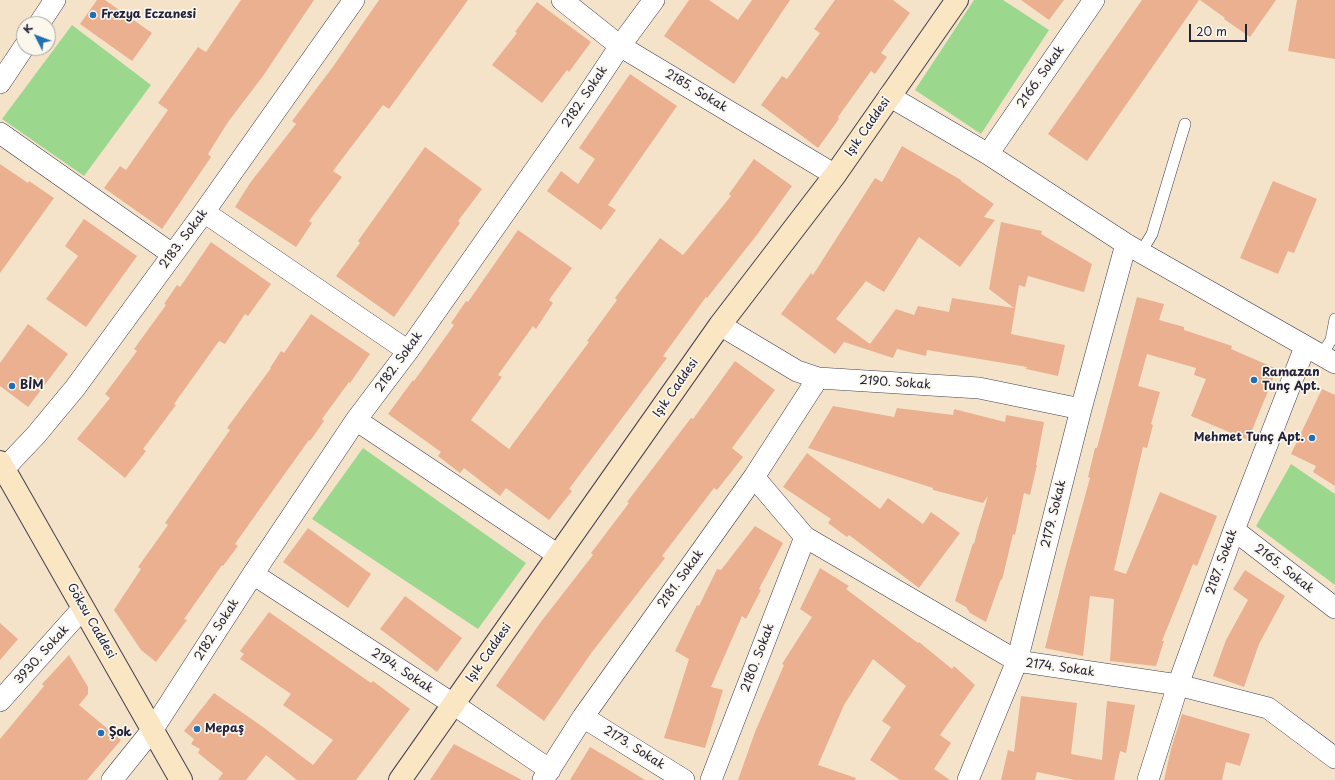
<!DOCTYPE html>
<html>
<head>
<meta charset="utf-8">
<style>
  body { margin:0 }
  #map { position:relative; width:1335px; height:780px; overflow:hidden; background:#f5e3c9; font-family:"Playpen Sans",sans-serif }
  canvas { display:block }
  .north { position:absolute; left:16px; top:16px; width:40px; height:40px; box-sizing:border-box; background:#fbf7ec; border:1px solid #a4a2a5; border-radius:50%; rotate:312deg; font-size:11px; font-weight:700; line-height:16px; text-align:center; color:#22223b }
  .north::after { content:''; display:block; margin:auto; width:14px; height:18px; background:#1f6fb2; clip-path:polygon(50% 0,100% 100%,50% 72%,0 100%) }
  .scale { position:absolute; left:1189px; top:24px; width:58px; height:18px; box-sizing:border-box; border:2px solid #22223b; border-top:0; padding-left:5px; font-size:12px; line-height:14px; white-space:nowrap; color:#22223b; -webkit-text-stroke:3px #fbf7ec; paint-order:stroke }
</style>
</head>
<body>
<div id="map">
<canvas width="1335" height="780"></canvas>
<div class="north">K</div>
<div class="scale">20 m</div>
</div>
<script>
const g = document.querySelector('canvas').getContext('2d');
g.lineJoin = 'round';
function paint(path, color) {
  g.fillStyle = color;
  g.fill(path, 'evenodd');
}
function trace(path, color, width, dash) {
  g.strokeStyle = color;
  g.lineWidth = width;
  g.lineCap = dash ? 'butt' : 'round';
  g.setLineDash(dash || []);
  g.stroke(path);
}
function drawText(font, color, halo, rows, align = 'center') {
  g.font = font + ' "Playpen Sans",sans-serif';
  g.lineWidth = 3.5;
  g.setLineDash([]);
  g.textBaseline = 'middle';
  g.strokeStyle = halo;
  g.fillStyle = color;
  for (const [text, x, y, turn = 0] of rows) {
    g.save();
    g.translate(x, y);
    g.rotate((+turn || 0) * Math.PI / 180);
    g.textAlign = isNaN(turn) ? turn : align;
    if (halo) g.strokeText(text, 0, 0);
    g.fillText(text, 0, 0);
    g.restore();
  }
}
paint(new Path2D(`
  M974,0H1003L1049,30L981,134L915,90Z
  M72,25L151,85L84,176L2,119Z
  M363,448L526,563L478,629L312,519Z
  M1291,464L1335,494V585L1256,526Z`), '#9bd88d');
paint(new Path2D(`
  M97,0H105L152,33L132,61L80,24Z
  M241,0H314L263,76L228,122L208,154L211,157L162,229L104,188L120,166L126,170L168,110L158,103L198,47L206,52Z
  M379,0H468L389,109L383,105L333,171L342,177L309,221L312,223L296,247L235,207L250,183L296,124L292,121L332,68Z
  M689,0H709L738,20L752,0H790L734,84L664,36Z
  M835,0H893L910,13L881,53L887,57L875,74L871,71L838,117L839,119L818,148L761,105L782,76L787,79L820,33L814,29Z
  M1021,0H1064L1049,20Z
  M1142,0H1199L1087,161L1048,134Z
  M1200,0H1276L1250,37L1224,19L1225,18Z
  M1297,0H1335V59L1288,51Z
  M537,2L591,42L569,72L567,70L542,103L492,65L517,33L515,32Z
  M630,74L677,106L608,205L616,210L601,230L547,191L561,171L578,184L595,159L579,148Z
  M902,146L961,180V181L994,204L984,217L995,220L960,267L919,237L884,292L866,281L836,319L870,344L896,309L914,315L918,306L949,312L952,298L1014,308L989,289L1001,222L1042,231L1041,234L1092,264L1084,292L1028,276L1025,287L1019,285L1011,334L1065,345L1058,376L1026,369L1027,367L927,350L926,356L897,349L893,358L844,342L835,354L781,314L811,273L813,275L875,178L882,182Z
  M425,147L482,189L458,221L460,223L394,317L336,276L360,243L358,241Z
  M754,159L792,186L756,236L707,298L706,297L663,356L667,358L569,489L572,491L549,520L506,488L500,496L464,468L460,473L438,456L441,452L388,414L413,380L414,381L454,325L451,323L466,301L468,302L518,230L572,268L549,300L553,303L536,329L533,326L498,375L502,377L471,420L509,449L589,342L587,341L617,300L615,298L660,238L683,255L731,196L729,194Z
  M0,164L28,183L29,181L54,198L0,273Z
  M1273,181L1317,199L1294,253L1288,251L1278,274L1240,258Z
  M84,219L137,256L86,327L46,299L78,256L65,246Z
  M211,242L271,284L248,316L245,314L225,344L219,341L174,404L176,405L143,449L146,451L125,478L77,439L110,398L105,394L137,351L134,349L166,305L164,304L177,285L180,287Z
  M1137,297L1164,304L1159,320L1184,327V330L1232,346L1231,349L1277,369L1248,440L1191,416L1206,379L1194,375L1196,368L1147,354L1138,386L1160,392L1151,424L1153,425L1147,448L1143,447L1114,570L1126,574L1160,492L1217,516L1197,566L1193,564L1162,641H1164L1156,666L1110,661L1114,599L1090,596L1083,656L1045,648L1066,565L1090,478L1088,477L1095,448H1097Z
  M311,314L370,354L350,383L349,382L322,419L324,421L310,441L309,440L271,493L235,544L238,546L223,566L222,565L184,619L187,620L156,662L141,650L114,610L141,569L138,567L168,525L165,523L230,430L227,428L271,368H270L281,351L284,353Z
  M28,324L68,354L28,407L0,386V363Z
  M735,361L775,390L732,448L743,457L717,490L714,488L662,556L665,558L592,652L544,721L496,686L540,623L593,555L591,553L629,503L627,502L691,418L693,419Z
  M1322,389L1335,395V486L1313,472L1316,466L1291,454Z
  M833,406L894,417L897,408L953,415L954,409L1005,422L1006,415L1044,422L1036,465H1037L1030,495L1024,493L1015,535L1013,534L1002,580L1001,579L986,622L970,613L966,607L955,601L973,543L974,544L977,532L988,496L983,503L933,490V488L808,448Z
  M807,453L880,509L888,498L923,524L931,512L960,533L919,588L849,535L847,537L828,523L831,519L783,487Z
  M755,526L783,543L759,589L761,590L746,619L742,616L711,687L723,690L705,748L664,738L689,659L675,651L697,605L699,606L717,569L721,570Z
  M308,528L371,574L348,608L283,562Z
  M820,568L849,586L846,589L918,643L919,642L952,669L954,666L975,685L940,735L951,743L934,769L950,780H900L870,760L891,727L882,721L906,686L873,659L844,705L818,765L856,778L855,780H738L755,732L784,665L782,664L812,617L800,609Z
  M1245,570L1285,596L1259,644L1244,687L1213,676L1226,640L1248,600L1233,589Z
  M405,596L462,638L437,672L380,629Z
  M269,612L371,683L373,681L410,709L356,780H297L266,755L246,780H218L223,773L198,753L200,749L191,744L194,739L184,731L214,693L263,727L313,765L333,740L283,705L291,694L240,659L244,654L240,651Z
  M0,623L18,639L0,660Z
  M69,655L88,687V694L79,705L121,740L87,780H0V739L44,686L42,684Z
  M1021,696L1077,703L1071,754L1102,760L1107,701L1135,705L1126,753L1120,751L1114,780H1075L1037,772L1035,780H1001L1008,750L1014,752Z
  M1182,714L1250,734L1240,766L1226,762L1222,780H1164L1171,749Z
  M454,744L522,780H430Z
  M590,747L614,761L645,780H570Z`), '#eab090');
const lane = new Path2D(`
  M1141,252L1152,234L1185,124
  M1321,356L1331,340L1335,319`);
const street = new Path2D(`
  M562,0L620,46L835,175
  M39,24L55,0
  M0,83L24,47
  M889,96L988,154L1126,244L1335,363
  M0,133L172,254
  M988,154L1094,0
  M204,212L408,351
  M720,325L797,371L818,378L979,388L1081,409
  M356,420L558,555
  M0,473L36,435L75,388L204,212L354,0
  M754,477L805,537L1017,661L1178,685L1268,708L1335,758
  M1234,530L1335,608
  M253,574L453,704L550,770
  M0,701L83,608
  M583,717L684,780
  M112,780L153,729L253,574L356,420L408,351L584,100L620,46L654,0
  M543,780L583,717L754,477L818,378
  M711,780L805,537
  M968,780L1017,661L1081,409L1126,244
  M1148,780L1178,685L1234,530L1305,347`);
const secondary = new Path2D(`
  M0,462L181,780
  M400,780L720,325L835,175L957,0`);
trace(lane, '#423f50', 12);
trace(street, '#423f50', 22);
trace(secondary, '#423f50', 24);
trace(lane, '#fff', 11);
trace(street, '#fff', 21);
trace(secondary, '#fbe6c3', 22);
for (const [x, y, r, color] of [
  [93,15,4,"#1f6fb2"],
  [1254,380,4,"#1f6fb2"],
  [12,386,4,"#1f6fb2"],
  [1312,438,4,"#1f6fb2"],
  [197,729,4,"#1f6fb2"],
  [101,733,4,"#1f6fb2"]
]) {
  const dot = new Path2D();
  dot.arc(x, y, r, 0, 2 * Math.PI);
  g.fillStyle = color;
  g.fill(dot);
  trace(dot, '#fbf7ec', 1.5);
}
drawText('bold 12px', '#22223b', '#fbf7ec', [
  ["Frezya Eczanesi",101,15],
  ["Ramazan",1262,373],
  ["Tunç Apt.",1262,387],
  ["BİM",20,386],
  ["Mehmet Tunç Apt.",1304,438,"right"],
  ["Mepaş",205,729],
  ["Şok",109,733]
], 'left');
drawText('12px', '#22223b', '#fbf7ec', [
  ["2166. Sokak",1041,77,-55],
  ["2185. Sokak",696,91,31],
  ["2182. Sokak",585,97,-56],
  ["Işık Caddesi",868,127,-55],
  ["2183. Sokak",184,239,-53],
  ["2182. Sokak",399,362,-54],
  ["2190. Sokak",895,383,4],
  ["Işık Caddesi",676,388,-55],
  ["2179. Sokak",1054,514,-76],
  ["2187. Sokak",1222,562,-70],
  ["2165. Sokak",1284,569,38],
  ["2181. Sokak",681,579,-54],
  ["Göksu Caddesi",91,621,60],
  ["2182. Sokak",217,630,-57],
  ["Işık Caddesi",489,653,-55],
  ["3930. Sokak",42,655,-48],
  ["2180. Sokak",758,658,-69],
  ["2174. Sokak",1060,668,8],
  ["2194. Sokak",402,671,33],
  ["2173. Sokak",634,748,32]
]);
</script>
</body>
</html>
